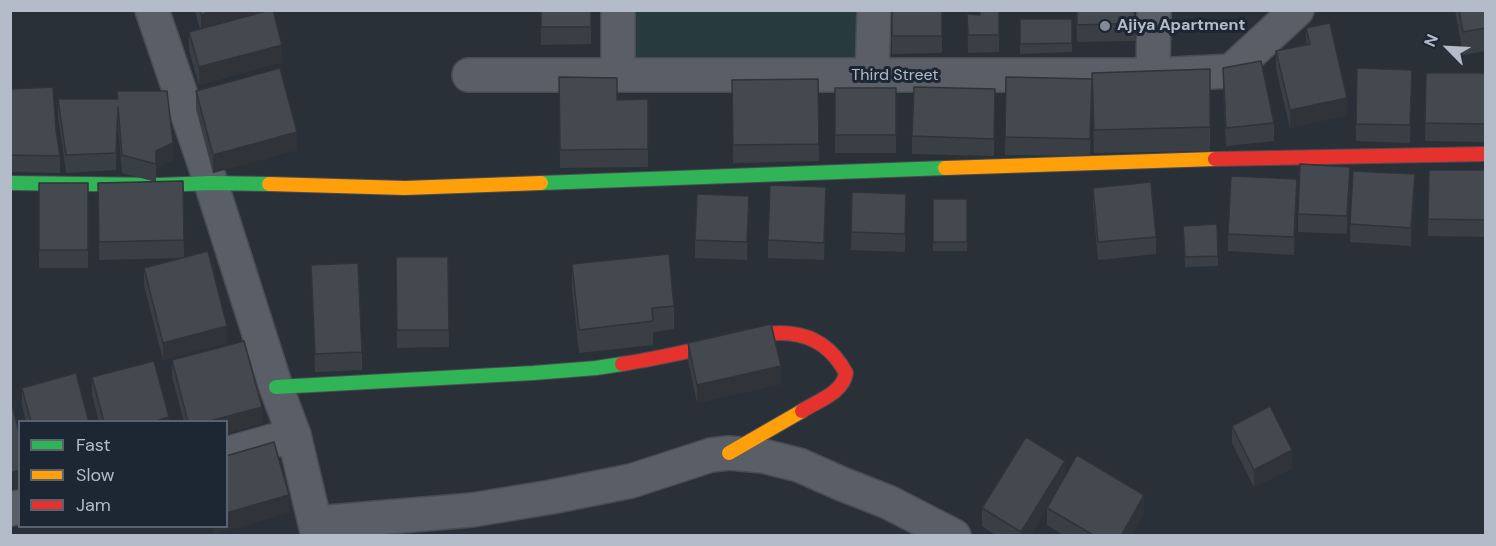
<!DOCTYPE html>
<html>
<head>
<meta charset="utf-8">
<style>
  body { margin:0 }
  #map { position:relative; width:1496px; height:546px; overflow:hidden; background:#2a3038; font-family:"DM Sans",sans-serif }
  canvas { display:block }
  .frame { position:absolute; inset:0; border:12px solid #b4bcc9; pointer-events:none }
  .legend { position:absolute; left:18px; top:420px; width:210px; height:108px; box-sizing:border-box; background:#1d2633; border:2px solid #59626f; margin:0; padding:8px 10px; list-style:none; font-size:18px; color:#b4bcc9 }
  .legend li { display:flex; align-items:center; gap:12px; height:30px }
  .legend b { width:30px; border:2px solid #59626f }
  .north { position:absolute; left:1418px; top:18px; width:60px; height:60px; -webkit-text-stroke:4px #1d2633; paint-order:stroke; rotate:294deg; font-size:16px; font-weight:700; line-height:24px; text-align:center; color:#b4bcc9 }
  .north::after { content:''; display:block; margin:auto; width:21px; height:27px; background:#b4bcc9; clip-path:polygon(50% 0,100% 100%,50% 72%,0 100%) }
</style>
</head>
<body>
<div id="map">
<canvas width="1496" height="546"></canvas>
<div class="frame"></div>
<ul class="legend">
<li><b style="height:8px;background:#30b455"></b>Fast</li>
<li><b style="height:8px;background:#ff9f0a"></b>Slow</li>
<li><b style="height:8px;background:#e5322d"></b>Jam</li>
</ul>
<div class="north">N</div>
</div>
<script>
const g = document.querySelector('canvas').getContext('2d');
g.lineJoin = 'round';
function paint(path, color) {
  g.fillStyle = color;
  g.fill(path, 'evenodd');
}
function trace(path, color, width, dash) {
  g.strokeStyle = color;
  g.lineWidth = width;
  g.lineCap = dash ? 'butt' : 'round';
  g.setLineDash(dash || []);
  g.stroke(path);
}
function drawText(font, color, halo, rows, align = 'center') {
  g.font = font + ' "DM Sans",sans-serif';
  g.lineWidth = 6;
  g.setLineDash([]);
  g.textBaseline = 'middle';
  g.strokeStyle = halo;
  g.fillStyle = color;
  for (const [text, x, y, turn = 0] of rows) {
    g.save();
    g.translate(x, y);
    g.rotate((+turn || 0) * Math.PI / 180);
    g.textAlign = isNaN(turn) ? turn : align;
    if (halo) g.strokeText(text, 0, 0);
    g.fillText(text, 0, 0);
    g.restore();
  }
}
paint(new Path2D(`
  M636,11H867L866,67L636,65Z`), '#273a3e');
const street = new Path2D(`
  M152,10L211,183L276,387L294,435L318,536
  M469,75H1153L1231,71L1297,10
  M618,75V10
  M1153,75L1154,10
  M872,76L874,10
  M226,454L294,435
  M10,509L20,507
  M316,523L472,510L551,497L631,481L711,455L729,453L763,456L799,465L842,484L888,502L954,536`);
const fast = new Path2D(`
  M10,183L160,185L211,183L269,184
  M541,183L945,168
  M276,387L533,373L596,368L622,364`);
const slow = new Path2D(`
  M945,168L1215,159
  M269,184L405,188L541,183
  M729,453L802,411`);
const jam = new Path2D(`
  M1215,159L1486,154
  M622,364C649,360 676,354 703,348C756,335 814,313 846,373C843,393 817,401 802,411`);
trace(street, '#484c53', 36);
trace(fast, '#484c53', 16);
trace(slow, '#484c53', 16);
trace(jam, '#484c53', 16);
trace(street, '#5a5e66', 33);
trace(fast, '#30b455', 14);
trace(slow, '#ff9f0a', 14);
trace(jam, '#e5322d', 14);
paint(new Path2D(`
  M195,10H280L274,12L282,62L199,85L189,50V32L200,30Z
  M541,10H591V44L541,45Z
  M892,10H942V53L892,54Z
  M999,10V52L968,53L967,14L980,15Z
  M1076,10H1134L1135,41L1077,42Z
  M1455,10H1485V51L1463,55Z
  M1020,19H1072V52L1020,54Z
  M1306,28L1347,115L1290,128L1276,69V51L1306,44Z
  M1223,68L1274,123V141L1226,146L1223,86Z
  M1210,69V151L1094,153L1092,96L1090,156L1005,155L1006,77L1092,79Z
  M1426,73H1485V142L1425,141Z
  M559,77L617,100L648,99V167L560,168Z
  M818,79L819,161L733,163L732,80Z
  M1412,87L1410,143L1356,141V124Z
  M835,88H896V153H835Z
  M10,89L56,130L60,156V173L10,172Z
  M117,91L173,160L156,169V182L122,173L118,125L116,170L66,173L58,116V99H117Z
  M196,91L297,150L213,173L196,109Z
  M995,106L994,156L912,154V136Z
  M1429,170H1485V237L1428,236Z
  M183,181L184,257L227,343L163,360L144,285V268L182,258L99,260L98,183Z
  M39,183H88V268H39Z
  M1350,185L1347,234L1298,232V214Z
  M1093,188L1156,237V254L1098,260L1093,205Z
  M1415,191L1411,246L1350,242V224Z
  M852,192L906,194L905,252L851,250Z
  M1297,197L1294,255L1228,251V234Z
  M933,199H967V251H933Z
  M826,205L824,260L768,258V240Z
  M749,213L747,260L695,258V240Z
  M1183,226L1218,256V266L1185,267Z
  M396,257H448L449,347L397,348Z
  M572,264L674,306V329L653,332V345L579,353L572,288Z
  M311,265L362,352V370L315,372Z
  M688,343L781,384L697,403L688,360Z
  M172,360L262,424L226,422H184L172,377Z
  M92,377L169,422H99L92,395Z
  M22,388L89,422H26L22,405Z
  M1232,426L1292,468L1254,487L1232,443Z
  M1065,476L1144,513L1131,536H1065L1047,525V508L1030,536H997L982,526V508Z`), '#3a3f45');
paint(new Path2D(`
  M216,10H280L201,32V15Z
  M282,45V62L199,85V67Z
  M1412,70V87L1410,143V125Z
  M1347,98V115L1290,128V110Z
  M118,107V125L116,170V153Z
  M297,132V150L213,173V155Z
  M173,143V160L156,169V182V151Z
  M1350,167V185L1347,234V216Z
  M1415,174V191L1411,246V228Z
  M1297,179V197L1294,255V237Z
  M749,196V213L747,260V242Z
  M227,326V343L163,360V343Z
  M781,366V384L697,403V385Z
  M262,407V424L226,434V422H206Z
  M169,417V422H153Z
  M1292,450V468L1254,487V470Z
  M1065,461V479L1030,536H1021V532Z
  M20,470V488L10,490V473Z
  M289,495V513L213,535V526H226V513Z
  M1144,495V513L1131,536H1121Z`), '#303338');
const building = new Path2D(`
  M200,10H216L201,15Z
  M270,10H273L282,45L199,67L189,32Z
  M541,10H591V27H541Z
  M892,10H942V36H892Z
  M980,10H999V35H968L967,14L980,15Z
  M1077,10H1134L1135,23L1077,25Z
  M1459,10H1485V28L1463,32Z
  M1020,19H1072V43L1020,44Z
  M1330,23L1347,98L1290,110L1276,51L1310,44L1306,28Z
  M1261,61L1274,123L1226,128L1223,68Z
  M280,68L297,132L213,155L196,91Z
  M1357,68L1412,70L1410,125L1356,124Z
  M1210,69V127L1094,130L1092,73Z
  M1426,73H1485V124L1425,123Z
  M559,77L617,78V100L648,99V149L560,150Z
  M1006,77L1092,79L1090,139L1005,137Z
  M818,79L819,144L733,145L732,80Z
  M53,87L56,130L60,156L10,155V89Z
  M914,87L995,89L994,139L912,136Z
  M835,88H896V135H835Z
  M117,91H167L173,143L156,151V164L122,155L118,107L116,153L66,155L58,99H118Z
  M1300,164L1350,167L1347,216L1298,214Z
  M1429,170H1485V220L1428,219Z
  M1353,171L1415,174L1411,228L1350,224Z
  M1231,176L1297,179L1294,237L1228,234Z
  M183,181L184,240L99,242L98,183Z
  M1151,182L1156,237L1098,242L1093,188Z
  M39,183H88V250H39Z
  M770,185L826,187L824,243L768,240Z
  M852,192L906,194L905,234L851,232Z
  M697,194L749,196L747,242L695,240Z
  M933,199H967V242H933Z
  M1217,224L1218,256L1185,257L1183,226Z
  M208,251L227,326L163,343L144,268Z
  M669,254L674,306L652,308L653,321L579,330L572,264Z
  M396,257H448L449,330H397Z
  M358,263L362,352L315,354L311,265Z
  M771,324L781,366L697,385L688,343Z
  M244,341L262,407L206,422H188L172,360Z
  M154,361L169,417L153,422H104L92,377Z
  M76,373L89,422H31L22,388Z
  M11,401L20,436V470L10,473Z
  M1270,406L1292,450L1254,470L1232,426Z
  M1026,437L1065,461L1021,532L982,508Z
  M274,442L289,495L226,513V456Z
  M1077,455L1144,495L1121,536H1095L1047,508Z`);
paint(building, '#444950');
trace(building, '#303338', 1.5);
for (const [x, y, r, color] of [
  [1105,26,6,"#848b96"]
]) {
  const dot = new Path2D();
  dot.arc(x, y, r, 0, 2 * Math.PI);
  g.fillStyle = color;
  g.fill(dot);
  trace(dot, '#1d2633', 2);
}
drawText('bold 16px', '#b4bcc9', '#1d2633', [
  ["Ajiya Apartment",1117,26]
], 'left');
drawText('16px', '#b4bcc9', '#1d2633', [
  ["Third Street",895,76]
]);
</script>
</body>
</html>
